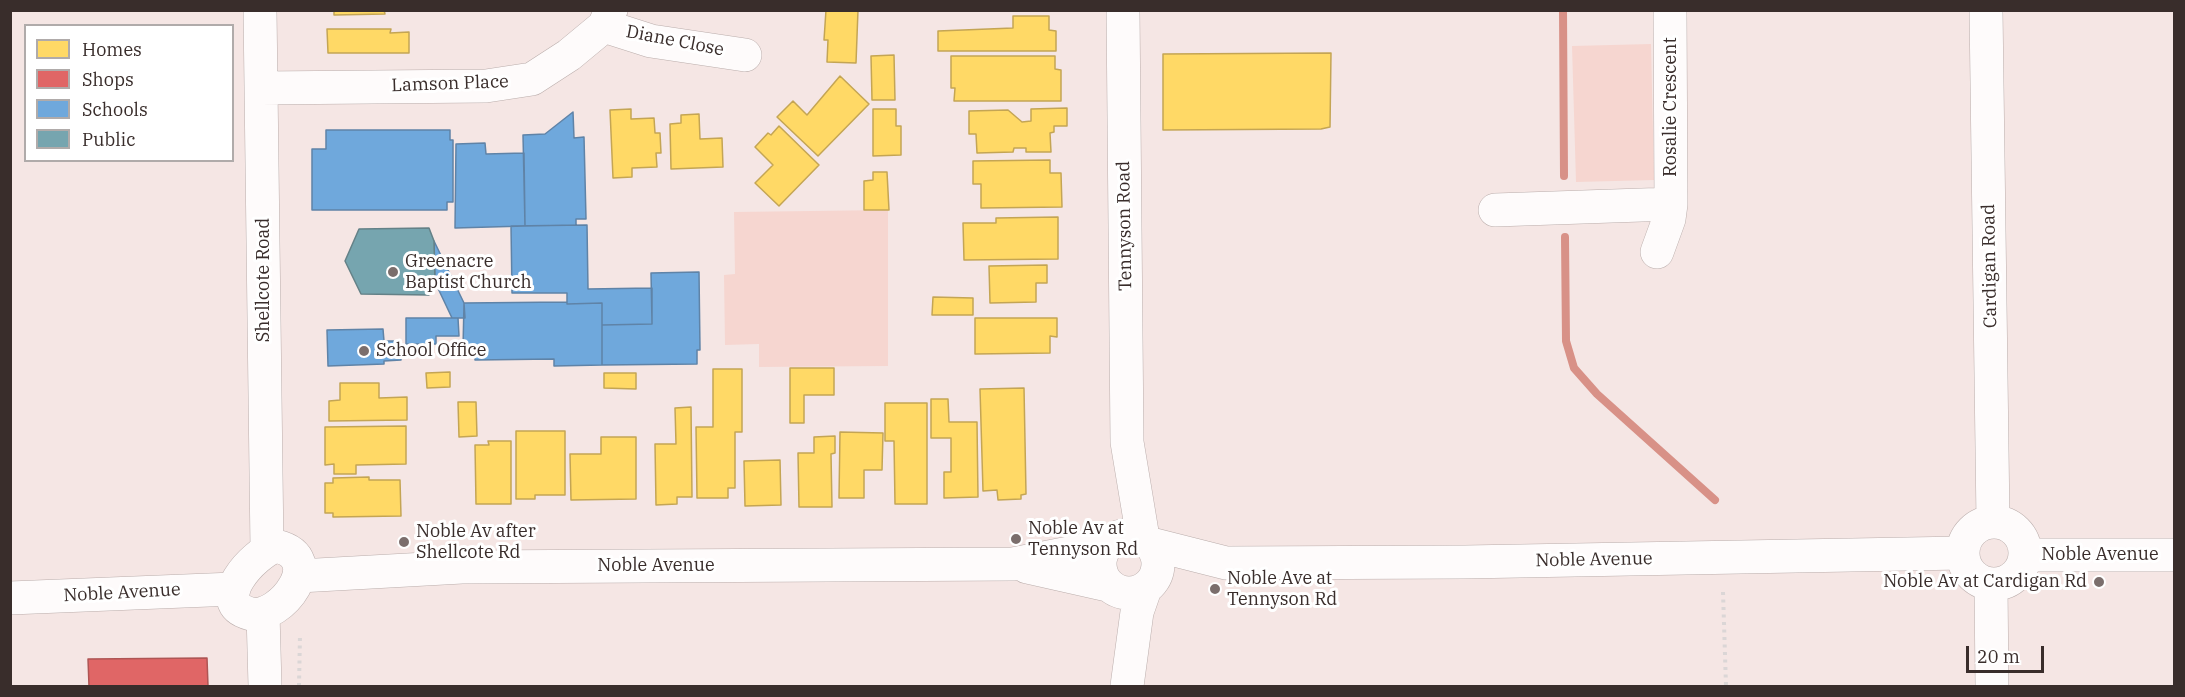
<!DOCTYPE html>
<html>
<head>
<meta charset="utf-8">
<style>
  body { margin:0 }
  #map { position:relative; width:2185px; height:697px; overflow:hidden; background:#f5e6e4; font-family:"IBM Plex Serif",serif }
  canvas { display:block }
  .frame { position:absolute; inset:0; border:12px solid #392d2b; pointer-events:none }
  .legend { position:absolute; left:24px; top:24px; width:210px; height:138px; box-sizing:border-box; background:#fff; border:2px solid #b0abaa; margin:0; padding:8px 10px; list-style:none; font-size:18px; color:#392d2b }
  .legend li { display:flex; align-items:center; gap:12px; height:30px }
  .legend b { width:30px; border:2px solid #b0abaa }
  .scale { position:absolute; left:1966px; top:646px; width:78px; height:27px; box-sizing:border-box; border:3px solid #392d2b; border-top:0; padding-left:8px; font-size:18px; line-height:21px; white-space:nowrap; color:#392d2b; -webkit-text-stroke:4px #fff; paint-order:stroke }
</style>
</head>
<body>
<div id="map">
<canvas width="2185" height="697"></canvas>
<div class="frame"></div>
<ul class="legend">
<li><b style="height:16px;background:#ffd966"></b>Homes</li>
<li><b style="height:16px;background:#e06666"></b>Shops</li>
<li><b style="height:16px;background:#6fa8dc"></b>Schools</li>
<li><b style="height:16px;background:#76a5af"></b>Public</li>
</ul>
<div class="scale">20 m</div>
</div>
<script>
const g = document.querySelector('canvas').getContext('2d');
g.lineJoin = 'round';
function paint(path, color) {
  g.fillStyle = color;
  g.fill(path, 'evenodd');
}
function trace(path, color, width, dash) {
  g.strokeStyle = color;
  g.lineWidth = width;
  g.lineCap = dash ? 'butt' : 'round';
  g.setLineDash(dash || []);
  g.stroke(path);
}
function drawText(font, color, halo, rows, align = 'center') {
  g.font = font + ' "IBM Plex Serif",serif';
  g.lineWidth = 6;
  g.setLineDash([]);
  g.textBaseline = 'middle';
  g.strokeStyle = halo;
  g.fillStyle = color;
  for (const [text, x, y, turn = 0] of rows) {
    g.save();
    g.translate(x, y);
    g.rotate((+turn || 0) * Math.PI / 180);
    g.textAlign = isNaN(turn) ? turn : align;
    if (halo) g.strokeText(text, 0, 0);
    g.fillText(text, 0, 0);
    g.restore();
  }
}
paint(new Path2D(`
  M1651,44L1654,180L1576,182L1572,46Z
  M888,210V366L759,367V344L725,345L724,275L735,274L734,212Z`), '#f6d6d0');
const homes = new Path2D(`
  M326,10H384L385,14L334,15V11Z
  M826,10H858L856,63L827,62L828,40H824Z
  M1013,16H1049V30L1056,31V51H938V31L1013,28Z
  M327,29H391L390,33L409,32V53H328Z
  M1331,53L1330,127L1321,129L1163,130V54Z
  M894,55L895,100H872L871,56Z
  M951,56H1055V69L1061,70V101H954L955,88H951Z
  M840,76L869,104L818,156L777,117L793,101L807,115Z
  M1067,108V126H1054V132L1050,133L1051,152H1026V148H1014L1013,152L977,153L976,134H969V111L1008,110L1022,122L1031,121V109Z
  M631,109V119L654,118L655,133H660L661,153H656L657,167L632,168V177L613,178L610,110Z
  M873,109H896V126H901V155L873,156Z
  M699,114L700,139L722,138L723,167L671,169L670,124L681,123V115Z
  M779,126L819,165L779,206L755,183L773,165L755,147L768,133L771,135Z
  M1050,160V173H1061L1062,207L981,208V184H973V161Z
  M873,172H887L889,210H864V181L873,180Z
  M1058,217V259L964,260L963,223H996V218Z
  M1047,265V283H1036V302L990,303L989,266Z
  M933,297L973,298V315H932Z
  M975,318H1057V337L1050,336V353L975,354Z
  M790,368H834V395H804V423H790Z
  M713,369H742V432H735V488H728V498H697L696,427H713Z
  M450,372V387L427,388L426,373Z
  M604,373H636V389L604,388Z
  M340,383H379V398L407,397V420L329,421V401L340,400Z
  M1024,388L1026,494L1021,495V499L998,500L997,490L983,491L980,389Z
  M931,399H948L949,422H977L978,497L944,498V472H951V438H931Z
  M458,402H476L477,436L459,437Z
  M885,403H927V504H895L894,441H885Z
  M691,407L692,497H677V504L656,505L655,444H676L675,408Z
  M406,426V464L356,465V474H334V464L325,465V427Z
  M516,431H565V495H535V499H516Z
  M840,432L883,433L882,470H864V498H839Z
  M835,436V453L831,454L832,507H799L798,453H814V437Z
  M601,437H636V499L571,500L570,454H601Z
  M488,441H511V504H476L475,445H489Z
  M780,460L781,505L745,506L744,461Z
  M369,477V480H400L401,516L333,517V513H325V483H333V478Z`);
paint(homes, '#ffd966');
trace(homes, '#c4a554', 1.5);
const shops = new Path2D(`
  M207,658L208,686H89L88,659Z`);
paint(shops, '#e06666');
trace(shops, '#ae5554', 1.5);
const schools = new Path2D(`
  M573,112L574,138L584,137L586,219H576V225L525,226L523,135L545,134Z
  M326,130H450V140H453V202H447V210H312V149H326Z
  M485,143L486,154L524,153L525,226L455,228L456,144Z
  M587,225L588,289L652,288V324L602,325V303L567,304V293H512L511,226Z
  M434,241L464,303L465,318H452L435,282Z
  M699,272L700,350H697V364L602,365V325L652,324L651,273Z
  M567,302V304L602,303V365L554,366V359L475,360V348H463L464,303Z
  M406,318H458L459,336H436V344H406Z
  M383,329L384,341H400L401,360L384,361V364L328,366L327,330Z`);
paint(schools, '#6fa8dc');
trace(schools, '#5f83a7', 1.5);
const public = new Path2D(`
  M429,228L434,241L435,282L429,295L361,294L345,261L359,229Z`);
paint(public, '#76a5af');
trace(public, '#648187', 1.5);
trace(new Path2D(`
  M1563,10L1564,176
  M1565,237L1566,341L1574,368L1597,394L1715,500`), '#d89187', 8);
const minor = new Path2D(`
  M260,10L267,549
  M1123,10L1127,442L1143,538
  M1986,10L1993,521
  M604,26L651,41L745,55
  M261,88L486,86L532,79L569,55L604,26L611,10
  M1495,210L1671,204
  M1657,252L1669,219L1671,204L1670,10
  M1963 553a31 31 0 1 1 62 0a31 31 0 1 1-62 0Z
  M1100 564a29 29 0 1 1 58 0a29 29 0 1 1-58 0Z
  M1151,544L1226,563L1465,562L1962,553
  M276,546C329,558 280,620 251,614C207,603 254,553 276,546Z
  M2025,555H2174
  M1027,567L1107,585
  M299,576L462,567L1013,564L1105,546
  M1991,584L1992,686
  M10,598L234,589
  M263,613L265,686
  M1127,686L1137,612L1145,589`);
trace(minor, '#baadab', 34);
trace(new Path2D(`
  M1723,592L1726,686
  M299,686L300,635`), '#dbd6d6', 4, [3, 4.5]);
trace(minor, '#fefbfb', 33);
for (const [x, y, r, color] of [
  [393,272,6,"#7b6e6c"],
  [364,351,6,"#7b6e6c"],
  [1016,539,6,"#7b6e6c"],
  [404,542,6,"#7b6e6c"],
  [2099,582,6,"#7b6e6c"],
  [1215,589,6,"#7b6e6c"]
]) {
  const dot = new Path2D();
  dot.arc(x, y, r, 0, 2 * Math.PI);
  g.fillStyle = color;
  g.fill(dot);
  trace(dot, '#fff', 2);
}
drawText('18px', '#392d2b', '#fff', [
  ["Diane Close",675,41,11],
  ["Lamson Place",450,84,-2],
  ["Rosalie Crescent",1671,107,-90],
  ["Tennyson Road",1125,226,-91],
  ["Cardigan Road",1990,266,-91],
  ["Shellcote Road",264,280,-90],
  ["Noble Avenue",2100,555],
  ["Noble Avenue",1594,560,-1],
  ["Noble Avenue",656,566],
  ["Noble Avenue",122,593,-3]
]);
drawText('18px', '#392d2b', '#fff', [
  ["Greenacre",405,262],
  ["Baptist Church",405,283],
  ["School Office",376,351],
  ["Noble Av at",1028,529],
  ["Tennyson Rd",1028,550],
  ["Noble Av after",416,532],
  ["Shellcote Rd",416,553],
  ["Noble Ave at",1227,579],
  ["Tennyson Rd",1227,600],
  ["Noble Av at Cardigan Rd",2087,582,"right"]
], 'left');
</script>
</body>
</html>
